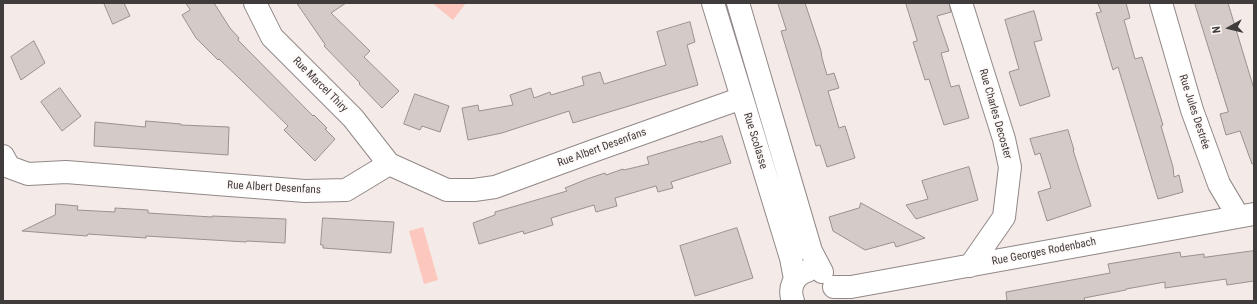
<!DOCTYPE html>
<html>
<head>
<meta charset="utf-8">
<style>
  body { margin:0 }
  #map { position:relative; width:1257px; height:304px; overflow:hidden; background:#f4eae8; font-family:"Roboto Condensed",sans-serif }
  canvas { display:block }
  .frame { position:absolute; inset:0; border:4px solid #3f3c3b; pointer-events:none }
  .north { position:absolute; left:1209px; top:8px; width:40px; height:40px; -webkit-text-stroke:3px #fef8f7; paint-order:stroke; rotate:262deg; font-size:11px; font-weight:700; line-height:16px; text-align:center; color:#3f3c3b }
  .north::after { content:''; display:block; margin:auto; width:14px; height:18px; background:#3f3c3b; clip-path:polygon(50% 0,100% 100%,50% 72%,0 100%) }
</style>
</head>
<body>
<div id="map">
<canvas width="1257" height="304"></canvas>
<div class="frame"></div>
<div class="north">N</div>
</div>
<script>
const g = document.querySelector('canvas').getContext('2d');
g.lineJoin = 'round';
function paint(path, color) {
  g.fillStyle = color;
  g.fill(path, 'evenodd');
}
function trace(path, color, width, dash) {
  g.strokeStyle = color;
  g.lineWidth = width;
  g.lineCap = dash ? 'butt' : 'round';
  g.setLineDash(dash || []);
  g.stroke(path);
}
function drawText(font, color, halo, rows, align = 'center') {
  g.font = font + ' "Roboto Condensed",sans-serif';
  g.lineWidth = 3;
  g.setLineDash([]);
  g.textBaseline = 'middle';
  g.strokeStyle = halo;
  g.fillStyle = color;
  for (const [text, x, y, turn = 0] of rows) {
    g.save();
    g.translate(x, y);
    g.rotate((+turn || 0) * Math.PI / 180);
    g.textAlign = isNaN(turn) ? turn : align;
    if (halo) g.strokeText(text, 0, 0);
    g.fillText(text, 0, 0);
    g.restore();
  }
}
paint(new Path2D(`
  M432,3H466L453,20Z
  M423,227L438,280L424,284L409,231Z`), '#fcc8bd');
const building = new Path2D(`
  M104,3H124L130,16L113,24Z
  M186,3H214L230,28L239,38L238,40L313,116L314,115L327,128L325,129L335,139L315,161L284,130L288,126L239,78L219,59L218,60L196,38L182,15L190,10Z
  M297,3H346L331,13L370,51L364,57L399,91L382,108L359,84L360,83L324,46L325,45Z
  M778,3H805L821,51L822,58L827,75L834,73L839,88L828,91L839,128L845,126L855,158L827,167L820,145L816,146L781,31L786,30Z
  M906,3H949L951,12L937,16L949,51L941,53L951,87L959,85L969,118L944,125L929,79L925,80L913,42L917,41Z
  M1098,3H1126L1130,18L1124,20L1135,59L1142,57L1163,125L1161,126L1173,167L1174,177L1179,175L1183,192L1158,199L1118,67L1113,70L1096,13L1101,12Z
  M1195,3H1228L1254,89V163L1252,164L1240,131L1226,135L1220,114L1228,112Z
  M1034,11L1042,40L1034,42L1050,96L1020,106L1009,72L1019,69L1005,20Z
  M690,22L695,42L687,45L698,85L573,123L569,111L502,133L468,140L462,108L478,105L479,111L513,105L510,95L531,88L534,98L550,92L551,95L584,85L582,77L600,72L604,84L666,65L657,32Z
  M34,41L45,63L21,80L11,57Z
  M60,88L81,116L62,131L41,102Z
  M415,94L449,106L440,132L422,126L420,130L404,124Z
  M146,121L181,124V125L229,127L228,155L94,146L95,122L145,127Z
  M1068,130L1074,150H1073L1091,206L1047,221L1038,192L1051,188L1040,153L1035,155L1030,139Z
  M722,136L731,163L671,182L673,188L658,192L656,186L615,198L617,206L596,212L594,205L551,218L553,225L524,234L523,231L479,244L473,223L495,215V212L567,191L565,188L587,179L605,173L606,175L623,169L624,170L649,164L647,157L701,141V142Z
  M969,167L978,200L916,219L906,205L928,199L922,181Z
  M861,203L903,226L925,238L896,247L894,242L865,250L833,231L829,217L859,208Z
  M56,204L78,206L77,210L115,212V208L148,210V213L212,217V216L286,219L285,243L247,241L246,242L146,236V238L88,234L87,236L22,231L55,215Z
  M323,218L394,222L391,253L323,248V245H321Z
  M737,228L753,278L695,296L680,246Z
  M1254,251V281L1227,285L1226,279L1165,288V282L1126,289V290L1084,298L1085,301H1007L1006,292L1110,273L1108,264L1180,252L1181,257L1204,254V257Z`);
paint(building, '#d4cac8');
trace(building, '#9a918f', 1);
const minor = new Path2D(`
  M255,3L272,37L353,118L389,164
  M713,3L791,258L795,279
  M738,3L811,251L822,272
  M961,3L1004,139L1010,167L1004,217L970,266
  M1161,3L1192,110L1219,184L1238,216
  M3,156L9,167L28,174L66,172L305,191L346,190L389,164L447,190H474L495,187L593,151L742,98
  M834,287H851L1254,214
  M793,301C788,288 794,275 807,271`);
trace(minor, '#918987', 24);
trace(minor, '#fff', 22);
drawText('11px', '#3f3c3b', '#fef8f7', [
  ["Rue Marcel Thiry",320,85,45],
  ["Rue Jules Destrée",1194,112,72],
  ["Rue Charles Decoster",995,114,74],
  ["Rue Scolasse",755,141,73],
  ["Rue Albert Desenfans",602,148,-20],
  ["Rue Albert Desenfans",274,188,3],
  ["Rue Georges Rodenbach",1044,252,-11]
]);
</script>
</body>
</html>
